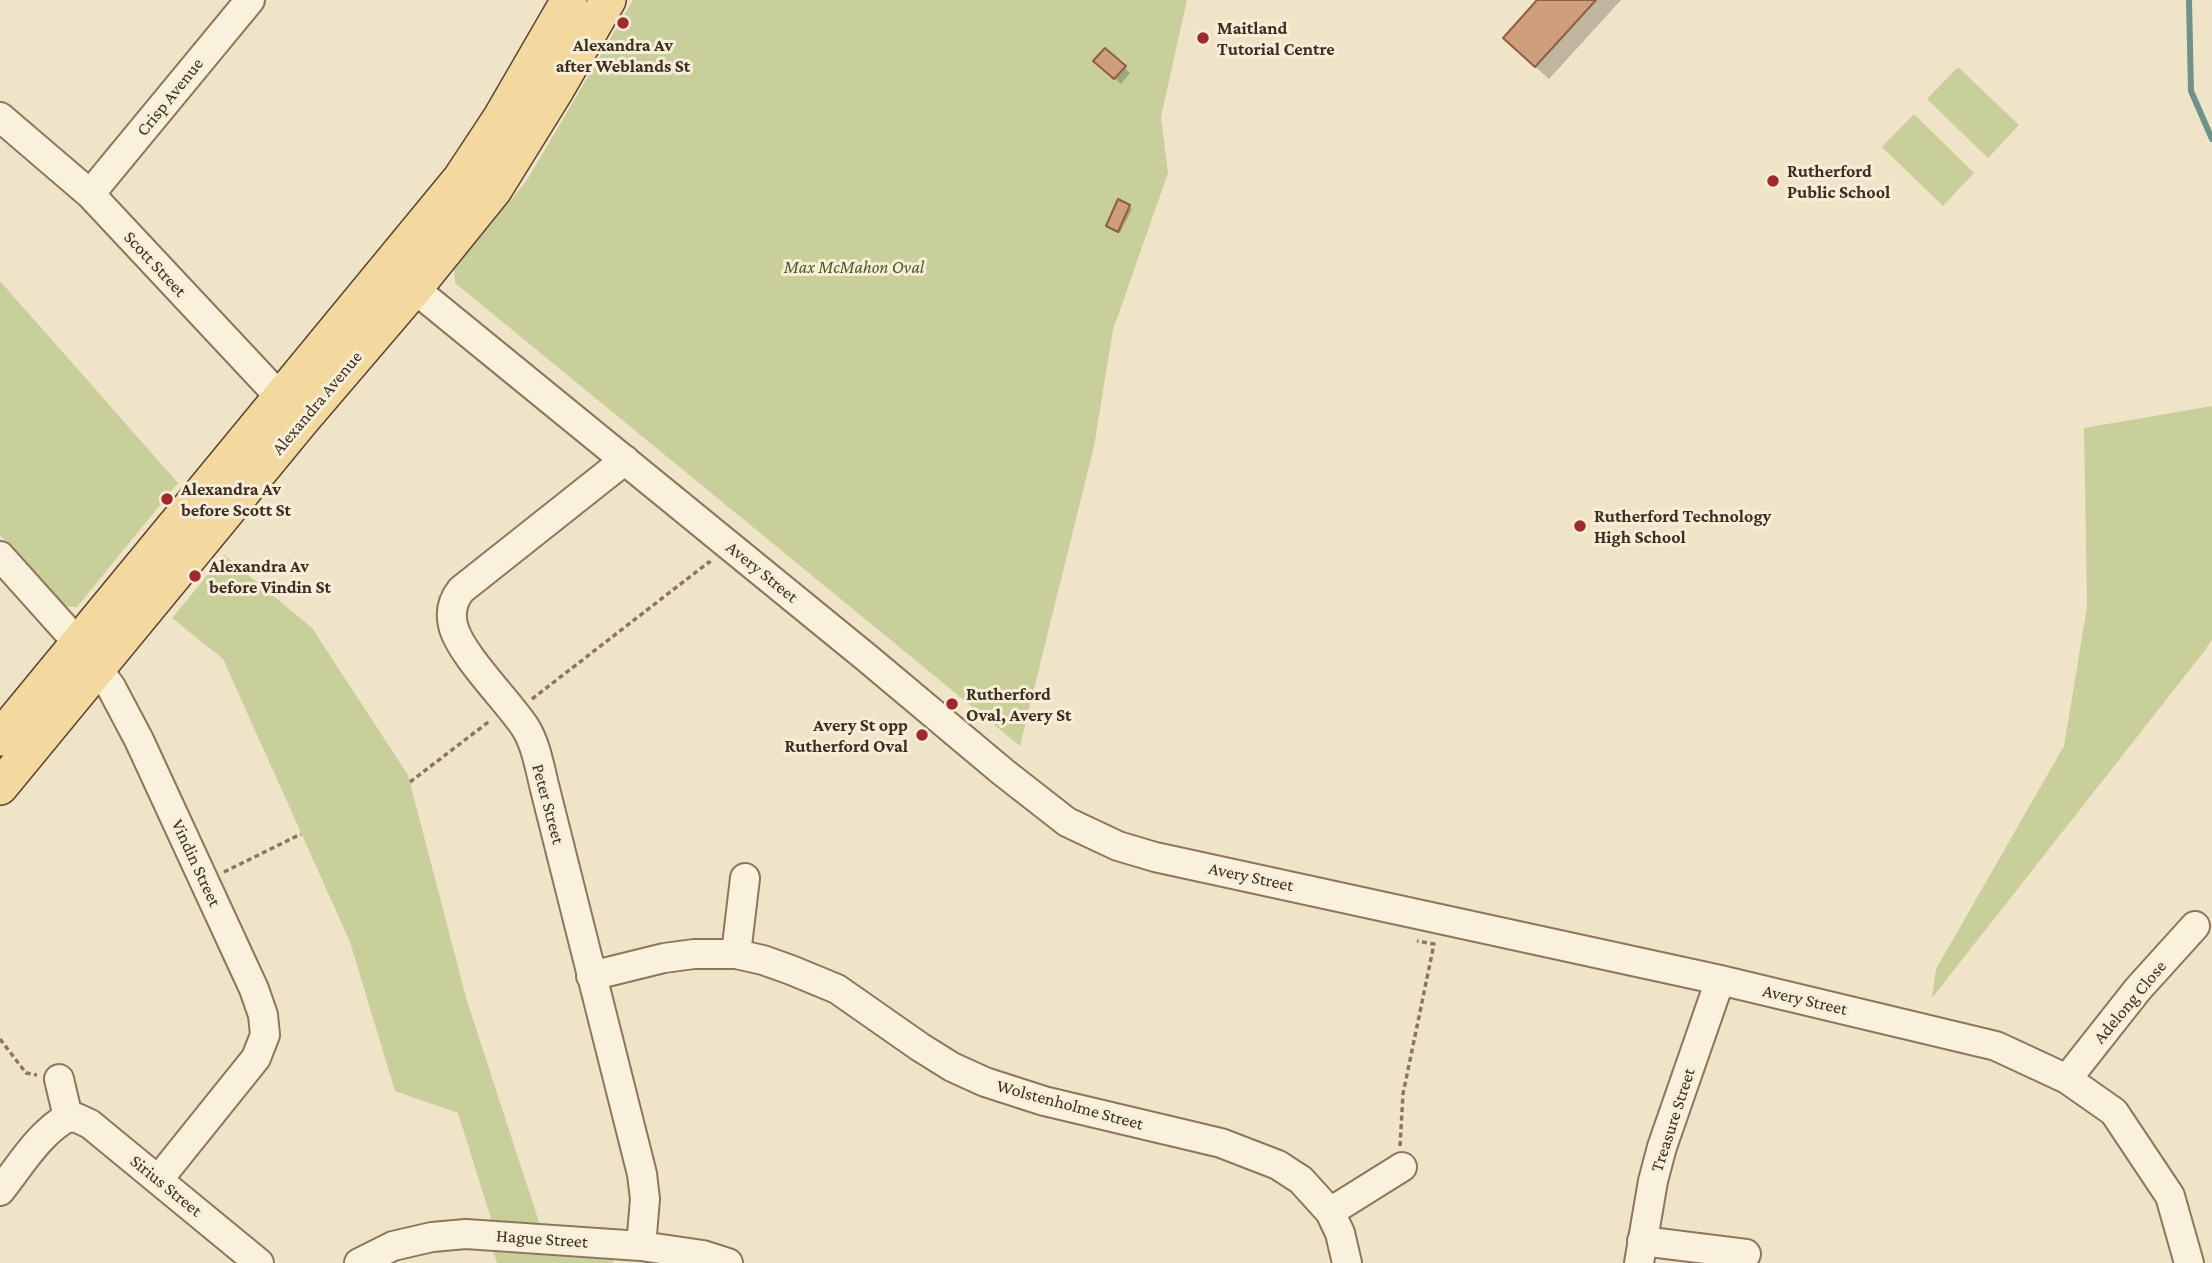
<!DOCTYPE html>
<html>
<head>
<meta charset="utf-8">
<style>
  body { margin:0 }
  canvas { display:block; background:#f0e4c8 }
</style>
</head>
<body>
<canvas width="2212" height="1263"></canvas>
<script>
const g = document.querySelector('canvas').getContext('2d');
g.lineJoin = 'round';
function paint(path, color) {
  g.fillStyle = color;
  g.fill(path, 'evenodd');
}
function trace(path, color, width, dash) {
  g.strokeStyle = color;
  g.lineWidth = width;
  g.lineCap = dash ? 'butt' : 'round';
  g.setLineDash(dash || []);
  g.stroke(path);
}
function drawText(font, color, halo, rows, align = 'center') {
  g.font = font + ' "Crimson Pro",serif';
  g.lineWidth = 6;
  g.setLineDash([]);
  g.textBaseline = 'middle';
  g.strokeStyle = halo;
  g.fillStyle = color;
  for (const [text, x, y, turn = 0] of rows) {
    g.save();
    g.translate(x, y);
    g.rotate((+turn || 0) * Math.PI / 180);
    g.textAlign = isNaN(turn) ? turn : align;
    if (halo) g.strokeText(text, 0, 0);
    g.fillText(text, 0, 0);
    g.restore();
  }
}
paint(new Path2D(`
  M633,0H1187L1161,117L1168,173L1113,330L1094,446L1020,746L455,283L454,269L527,180Z
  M1958,67L2019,125L1988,158L1927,99Z
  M1914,114L1974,173L1943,206L1882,147Z
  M0,281L178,483L77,607L61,606L0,535Z
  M2212,406V639L2206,649L1932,998L1936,969L2064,746L2087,607L2084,428Z
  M224,555L312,628L408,775L467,1001L540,1225L492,1222L458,1113L395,1091L350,942L223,659L172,618Z
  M493,1252L613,1260V1263H497Z`), '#c9cf9b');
paint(new Path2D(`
  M1539,0H1621L1549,79L1518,51Z
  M1105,50L1130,73L1121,84L1102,67Z
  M1129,206L1132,209L1120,233L1110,229L1108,226Z`), '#0003');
trace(new Path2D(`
  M2189,0L2191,91L2212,139`), '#6f938a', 6);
const building = new Path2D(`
  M1537,0H1596L1535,67L1503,38Z
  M1105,48L1126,66L1114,79L1093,61Z
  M1118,199L1130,205L1118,232L1106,226Z`);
paint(building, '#cf9f7d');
trace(building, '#8d5f41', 2);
const minor = new Path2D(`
  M0,117L90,194L295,413
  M90,194L250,0
  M400,277L867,658L1003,772L1067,822L1118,846L1155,857L1720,980L1996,1046L2067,1079L2114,1112L2170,1196L2189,1263
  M625,460L461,590C453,600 450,612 453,625C459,653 507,700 525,727C536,744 540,769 545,789L642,1174L645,1199L641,1246
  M0,556L78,643L111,687L139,740L254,989L263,1015L265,1035L256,1058L158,1180
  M736,954L745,878
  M591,976L664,958L694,954H736L763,960L791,970L837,989L920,1047L952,1067L985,1082L1044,1101L1221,1143L1278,1165L1301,1180L1330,1212L1340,1233L1347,1263
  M59,1079L68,1117L77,1118L90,1124L259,1263
  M2067,1079L2138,989L2195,926
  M0,1191C20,1166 39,1133 68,1117
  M1330,1212L1402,1167
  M1642,1241L1746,1254
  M359,1263L393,1246L432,1237L466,1234L641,1246L703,1255L728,1263
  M1639,1263L1653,1181L1662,1147L1720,980`);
const major = new Path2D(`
  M0,738L461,178L500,119L569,0
  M0,787L302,420L414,289L494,190L556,90L608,0`);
trace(minor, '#8d765c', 32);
trace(major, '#5b4430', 38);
trace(new Path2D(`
  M532,699L709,562L711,564
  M410,782L491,720
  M224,872L301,834
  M0,1039L26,1073L37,1075
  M1400,1146L1403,1094L1434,944L1417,941`), '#8d765c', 3.5, [5, 3.5]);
trace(minor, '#faf1dc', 28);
trace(major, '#f3d9a0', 35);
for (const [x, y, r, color] of [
  [623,23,7,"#9e2a2b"],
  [1203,38,7,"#9e2a2b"],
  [1773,181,7,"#9e2a2b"],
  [167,499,7,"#9e2a2b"],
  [1580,526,7,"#9e2a2b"],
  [195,576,7,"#9e2a2b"],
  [952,704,7,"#9e2a2b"],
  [922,735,7,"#9e2a2b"]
]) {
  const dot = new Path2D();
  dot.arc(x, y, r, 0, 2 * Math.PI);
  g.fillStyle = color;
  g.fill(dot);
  trace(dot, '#f7eed8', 2.5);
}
drawText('bold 18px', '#3d2e20', '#f7eed8', [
  ["Maitland",1217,28],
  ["Tutorial Centre",1217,49],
  ["Alexandra Av",623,45,"center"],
  ["after Weblands St",623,66,"center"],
  ["Rutherford",1787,171],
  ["Public School",1787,192],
  ["Alexandra Av",181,489],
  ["before Scott St",181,510],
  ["Rutherford Technology",1594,516],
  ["High School",1594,537],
  ["Alexandra Av",209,566],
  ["before Vindin St",209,587],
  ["Rutherford",966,694],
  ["Oval, Avery St",966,715],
  ["Avery St opp",908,725,"right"],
  ["Rutherford Oval",908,746,"right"]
], 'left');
drawText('18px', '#3d2e20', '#f7eed8', [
  ["Crisp Avenue",170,97,-51],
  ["Scott Street",155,264,47],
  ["Alexandra Avenue",317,403,-50],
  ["Avery Street",762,572,39],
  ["Peter Street",548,804,75],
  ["Vindin Street",196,863,65],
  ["Avery Street",1251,877,12],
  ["Avery Street",1805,1000,13],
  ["Adelong Close",2130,1002,-50],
  ["Wolstenholme Street",1070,1105,15],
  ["Treasure Street",1673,1120,-72],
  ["Sirius Street",166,1186,39],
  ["Hague Street",542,1239,4]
]);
drawText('italic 18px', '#4d5a26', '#f7eed8', [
  ["Max McMahon Oval",854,267]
]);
</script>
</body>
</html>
